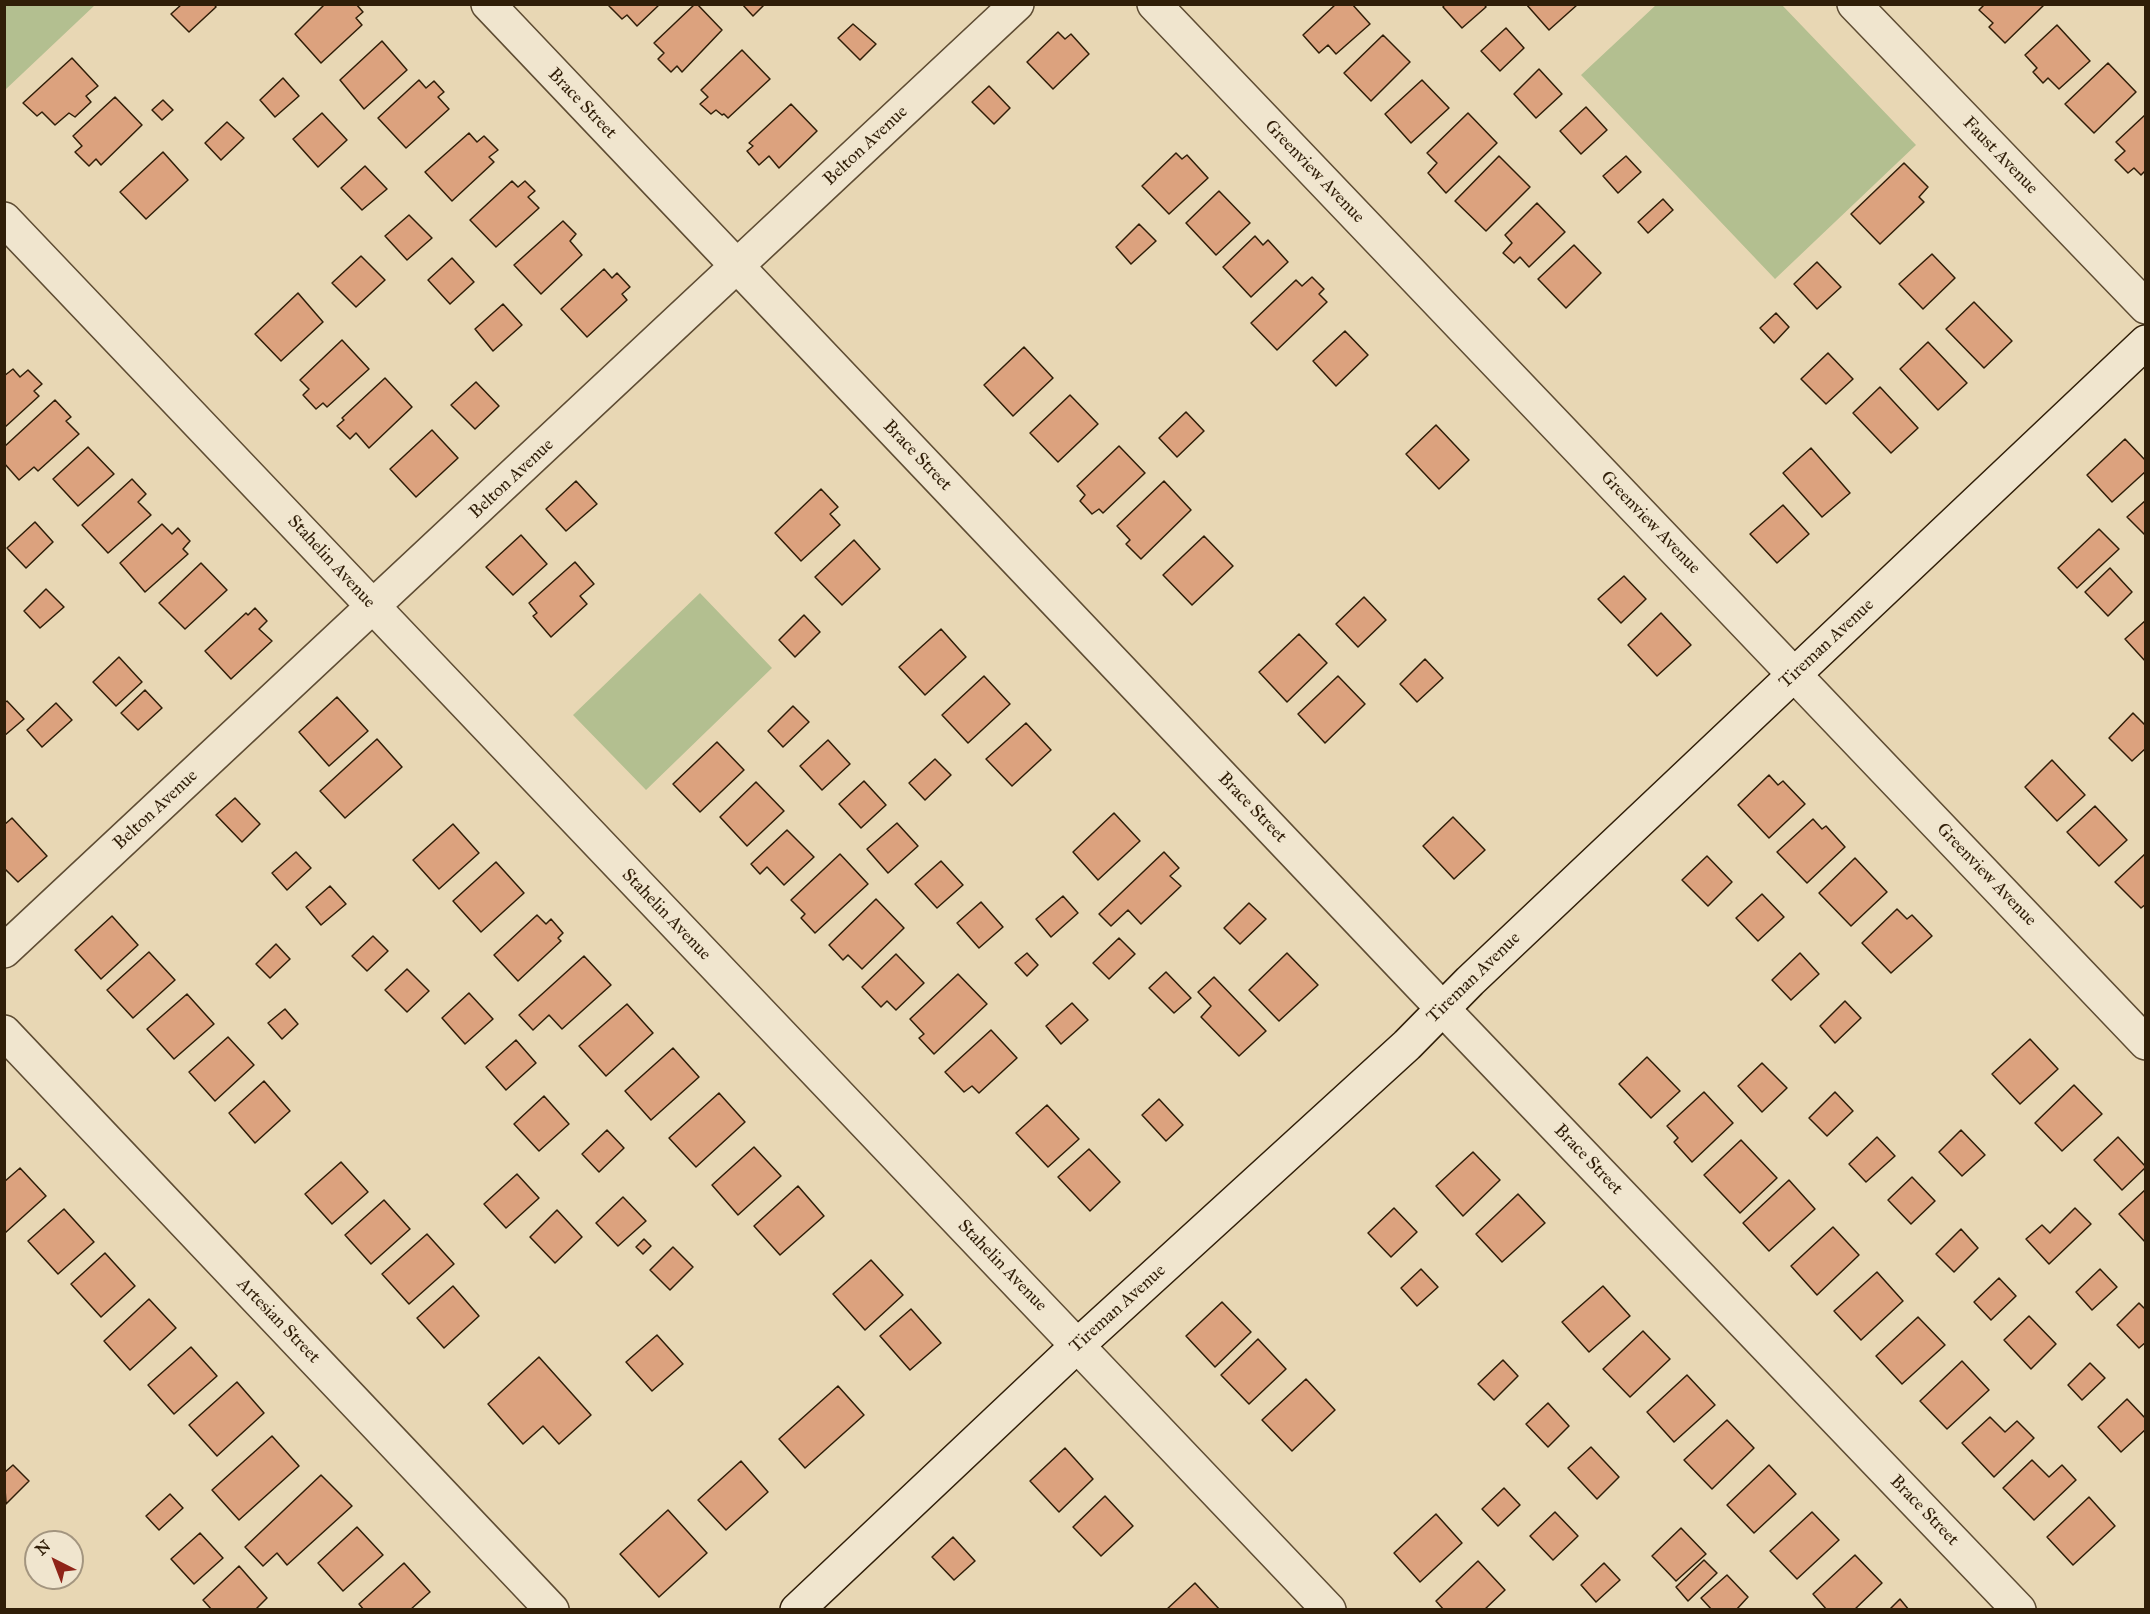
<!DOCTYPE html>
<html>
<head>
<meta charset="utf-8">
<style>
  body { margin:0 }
  #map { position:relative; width:2150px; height:1614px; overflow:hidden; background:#e8d7b4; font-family:"IM FELL Great Primer",serif }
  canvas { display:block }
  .frame { position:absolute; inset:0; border:6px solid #301e08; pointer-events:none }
  .north { position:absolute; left:24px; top:1530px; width:60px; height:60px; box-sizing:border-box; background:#f0e5ce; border:2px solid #a3957f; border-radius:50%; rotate:318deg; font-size:16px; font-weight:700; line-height:24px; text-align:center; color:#301e08 }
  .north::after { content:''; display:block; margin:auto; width:21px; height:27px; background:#8f2418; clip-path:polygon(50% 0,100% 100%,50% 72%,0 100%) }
</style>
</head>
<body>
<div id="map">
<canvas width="2150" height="1614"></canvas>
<div class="frame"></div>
<div class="north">N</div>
</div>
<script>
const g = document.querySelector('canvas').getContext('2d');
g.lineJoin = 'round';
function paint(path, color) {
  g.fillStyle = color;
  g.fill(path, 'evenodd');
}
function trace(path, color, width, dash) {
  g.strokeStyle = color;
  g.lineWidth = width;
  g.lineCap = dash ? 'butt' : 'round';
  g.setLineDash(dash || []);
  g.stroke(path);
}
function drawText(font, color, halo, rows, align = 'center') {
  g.font = font + ' "IM FELL Great Primer",serif';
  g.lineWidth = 4.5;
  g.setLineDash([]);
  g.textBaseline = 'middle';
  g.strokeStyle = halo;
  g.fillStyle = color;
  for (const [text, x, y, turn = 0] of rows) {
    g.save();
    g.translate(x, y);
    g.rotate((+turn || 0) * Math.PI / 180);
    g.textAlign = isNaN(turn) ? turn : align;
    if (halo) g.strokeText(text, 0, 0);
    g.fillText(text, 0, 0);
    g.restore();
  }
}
paint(new Path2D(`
  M5,4H95V5L5,90Z
  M1656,5H1782L1916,145L1775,279L1581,75Z
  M700,593L772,668L646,790L573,715Z`), '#b3bf90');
const building = new Path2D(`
  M182,4H214L216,7L189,32L171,14Z
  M325,4H356L363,12L356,18L362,25L321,63L295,34Z
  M611,4H660L637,26L627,15L622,19L609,6Z
  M695,4H697L722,30L682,72L677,66L671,72L658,59L664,53L654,43Z
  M742,4H765L753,16Z
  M1336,4H1352L1370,24L1336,54L1328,45L1319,53L1303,35Z
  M1445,4H1484L1486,7L1462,28L1443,7Z
  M1526,4H1576L1577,5L1549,30Z
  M1985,4H2045L2005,43L1989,27L1993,23L1979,10Z
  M853,24L876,44L860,60L838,38Z
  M2057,25L2090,61L2059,89L2048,78L2043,83L2033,72L2037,68L2025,55Z
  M1506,28L1524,48L1500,71L1481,51Z
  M1058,32L1065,39L1071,34L1089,54L1053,89L1027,62Z
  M1383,35L1410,62L1371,101L1344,73Z
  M382,41L407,70L364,109L340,80Z
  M742,50L770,79L728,118L724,114L722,115L716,110L711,114L700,104L708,97L701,90Z
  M72,58L98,86L86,96L91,102L75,117L69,113L55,125L42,112L37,116L23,103Z
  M2108,63L2136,92L2094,133L2065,104Z
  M1539,69L1562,94L1536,118L1514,94Z
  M283,78L299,96L275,117L260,100Z
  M419,80L426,88L434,81L444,92L438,97L449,109L406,148L378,118Z
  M1422,80L1449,108L1411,143L1385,114Z
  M989,86L1010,108L994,124L972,102Z
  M115,97L142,125L101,165L96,159L89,166L75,152L82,146L73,136Z
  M163,100L173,110L162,120L152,110Z
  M791,104L817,131L779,168L769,156L759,165L747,151L753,146L749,143Z
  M1586,107L1607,130L1581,154L1560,131Z
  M322,113L347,140L318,167L293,139Z
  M1468,113L1497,143L1446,193L1428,173L1437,163L1427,153Z
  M2146,114V170L2141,175L2134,168L2128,173L2115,160L2125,151L2116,142Z
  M227,122L244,138L221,160L205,143Z
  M469,133L477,142L484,136L498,150L489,157L494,162L452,201L425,172Z
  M163,152L188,180L146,219L120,192Z
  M1176,153L1182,159L1187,155L1208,178L1169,214L1142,186Z
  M1499,156L1530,187L1486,231L1455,201Z
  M1626,156L1641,172L1618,193L1603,176Z
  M1904,163L1928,187L1919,197L1924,202L1880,244L1851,214Z
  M365,166L387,189L362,210L341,188Z
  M512,181L518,187L525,181L535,191L528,197L539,208L496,247L470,220Z
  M1219,191L1250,223L1216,255L1186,223Z
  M1663,199L1673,210L1648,233L1638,222Z
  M1537,203L1565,232L1529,267L1520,257L1514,263L1503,253L1512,243L1505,235Z
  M409,215L432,238L407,260L385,236Z
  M563,221L576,234L570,241L582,255L541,294L514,265Z
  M1139,224L1156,241L1131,264L1116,247Z
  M1255,236L1263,245L1268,240L1288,262L1251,297L1223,267Z
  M1574,245L1601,273L1566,308L1538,279Z
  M1932,254L1955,278L1923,309L1899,284Z
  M361,256L385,280L356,307L332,283Z
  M452,258L474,282L450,304L428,280Z
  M1817,262L1841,287L1817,309L1794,284Z
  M604,269L612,278L617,273L630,287L622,294L627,300L587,337L561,309Z
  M1312,277L1324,289L1319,294L1327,302L1277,350L1251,323L1296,280L1302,286Z
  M298,293L323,322L281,361L255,334Z
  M1974,302L2012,341L1984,368L1946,329Z
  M503,304L522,325L493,351L475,329Z
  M1776,313L1789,327L1774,343L1760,328Z
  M1345,331L1368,355L1336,386L1313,361Z
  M342,340L369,369L327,407L323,403L316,409L303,395L309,389L300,380Z
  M1928,342L1967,383L1938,410L1900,369Z
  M1024,347L1053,378L1013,416L984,385Z
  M1828,353L1853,379L1826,404L1801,379Z
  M13,369L20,377L28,370L42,384L34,391L39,396L4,428V376Z
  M385,378L412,407L369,448L356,433L350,439L337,426L344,420L342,418Z
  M476,382L499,406L475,429L451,405Z
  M1880,387L1918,428L1891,453L1853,413Z
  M1070,395L1098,424L1058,462L1030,433Z
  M55,400L71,417L66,421L79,434L38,471L34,467L19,480L4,463V447Z
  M1186,412L1204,431L1177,457L1159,438Z
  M1436,425L1469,460L1439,489L1406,454Z
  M432,430L458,458L416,497L390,469Z
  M2125,439L2146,461V471L2112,502L2087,475Z
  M1119,446L1145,473L1103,513L1099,509L1092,514L1080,501L1085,495L1077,486Z
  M88,447L114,474L78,506L53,479Z
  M1811,448L1850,493L1822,517L1783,473Z
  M132,479L146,494L138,502L151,515L108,553L82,525Z
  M576,481L597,504L566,531L546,509Z
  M1164,481L1191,510L1141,559L1126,544L1130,540L1117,526Z
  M821,489L838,507L830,514L840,525L801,561L775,533Z
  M2146,500V536L2127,517Z
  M1783,505L1809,534L1777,563L1750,534Z
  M35,522L53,542L26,568L7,548Z
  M162,524L172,534L178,528L190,541L183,549L188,554L145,592L120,563Z
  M2099,529L2119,549L2077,588L2058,568Z
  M521,535L547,564L513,595L486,567Z
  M1204,536L1233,566L1192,605L1163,575Z
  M854,540L880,569L842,605L815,577Z
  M575,562L594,584L580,596L587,604L551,637L533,616L537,613L529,603Z
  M201,563L227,590L185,629L159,603Z
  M2110,568L2132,592L2108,616L2085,592Z
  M1624,576L1646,599L1621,623L1598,599Z
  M46,589L64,607L40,628L24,611Z
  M1364,597L1386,620L1358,647L1336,624Z
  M255,608L267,621L259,629L272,641L231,679L205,651L246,613L248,615Z
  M1661,613L1691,645L1657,676L1628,645Z
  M804,615L820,632L795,657L779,640Z
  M2146,620V662L2125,639Z
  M941,629L966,657L925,695L899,667Z
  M1299,634L1327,663L1287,702L1259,672Z
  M119,657L142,682L116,706L93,682Z
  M1425,659L1443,678L1417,702L1400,684Z
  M984,676L1010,704L968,743L942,715Z
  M1338,676L1365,704L1325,743L1298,714Z
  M145,690L162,708L138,730L121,713Z
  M337,697L368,731L329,766L299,732Z
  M7,701L24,719L4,736V703Z
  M56,703L72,720L42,747L27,730Z
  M793,706L809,722L783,747L768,731Z
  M2133,713L2146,726V748L2132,761L2109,738Z
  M1026,723L1051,750L1012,786L986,759Z
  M377,739L402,767L345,818L320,791Z
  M828,740L850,764L822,790L800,766Z
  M717,742L744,770L700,812L673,784Z
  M935,759L951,775L925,800L909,783Z
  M2052,760L2085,795L2057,821L2025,787Z
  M1769,775L1778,785L1783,781L1805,804L1769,838L1738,805Z
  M864,781L886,805L861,828L839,804Z
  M756,782L784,811L747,846L720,817Z
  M235,798L260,824L242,842L216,815Z
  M2095,806L2127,840L2099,866L2067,832Z
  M1114,813L1140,841L1098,880L1073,852Z
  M1453,817L1485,850L1454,879L1423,846Z
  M12,818L47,856L18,882L4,868V825Z
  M1813,819L1822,829L1826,826L1845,847L1807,883L1777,852Z
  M897,823L918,846L888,873L867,849Z
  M453,824L479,853L439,889L413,860Z
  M787,830L814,857L784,885L767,867L760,874L751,864Z
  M296,852L311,868L287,890L272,873Z
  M1164,852L1179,868L1170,876L1181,886L1141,924L1128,910L1111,926L1099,914Z
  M2146,853V904L2141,908L2115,882Z
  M840,854L868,884L815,933L801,918L805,914L791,900Z
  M1707,856L1732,882L1708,906L1682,880Z
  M1855,858L1887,892L1851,926L1819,893Z
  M941,861L963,885L937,908L915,884Z
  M496,862L524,893L481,932L453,901Z
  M330,886L346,904L321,925L306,907Z
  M1762,894L1784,917L1758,941L1736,918Z
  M1063,896L1078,913L1051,937L1036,919Z
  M876,899L904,928L862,969L848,955L843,960L829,945Z
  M981,902L1003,927L979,948L957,923Z
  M1249,903L1266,919L1240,944L1224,928Z
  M1897,909L1907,919L1912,915L1932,936L1891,973L1862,943Z
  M537,915L546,924L551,919L563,933L558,938L561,941L518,981L494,955Z
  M112,916L138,945L101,979L75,950Z
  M373,936L388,951L367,971L352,956Z
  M1119,938L1135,954L1109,979L1093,963Z
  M276,944L290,959L270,978L256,964Z
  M149,952L175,980L133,1018L107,990Z
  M1027,953L1038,965L1027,976L1015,963Z
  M1287,953L1318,985L1279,1021L1249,990Z
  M1800,953L1819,974L1791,1000L1772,980Z
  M896,954L924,983L896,1010L887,1001L881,1007L862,987Z
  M584,956L611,985L562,1029L549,1015L533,1030L519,1015Z
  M407,969L429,991L407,1012L385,990Z
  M1166,972L1191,998L1174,1013L1149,988Z
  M958,974L987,1004L934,1054L919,1038L924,1034L910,1019Z
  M1214,977L1266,1031L1239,1056L1201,1017L1211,1006L1198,992Z
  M469,993L493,1019L465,1044L442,1018Z
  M187,994L214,1024L174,1059L147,1029Z
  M1845,1001L1861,1018L1835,1043L1820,1026Z
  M1072,1003L1088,1020L1061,1044L1046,1026Z
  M627,1004L653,1033L606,1076L579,1046Z
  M285,1009L298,1024L282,1039L268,1023Z
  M991,1030L1017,1058L979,1093L972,1086L964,1092L945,1072Z
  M228,1037L254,1065L215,1101L189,1072Z
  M2030,1039L2058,1069L2020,1104L1992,1074Z
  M516,1040L536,1063L506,1090L486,1067Z
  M673,1048L699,1077L651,1120L625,1091Z
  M1647,1057L1680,1091L1651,1118L1619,1084Z
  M1762,1063L1787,1088L1762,1112L1738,1086Z
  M264,1081L290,1111L255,1143L229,1113Z
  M2074,1085L2102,1114L2062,1151L2035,1123Z
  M1704,1092L1733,1123L1692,1162L1674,1142L1678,1138L1667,1126Z
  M1835,1092L1853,1111L1827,1136L1809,1118Z
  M719,1093L745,1122L696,1167L669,1138Z
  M544,1096L569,1124L539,1151L514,1124Z
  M1159,1099L1183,1125L1166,1141L1142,1115Z
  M1047,1105L1079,1139L1048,1167L1016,1133Z
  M607,1130L624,1148L599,1172L582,1154Z
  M1961,1130L1985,1155L1962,1176L1939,1152Z
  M1877,1137L1895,1156L1866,1182L1849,1164Z
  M2118,1137L2146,1167L2122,1190L2094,1160Z
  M1741,1140L1777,1178L1740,1213L1704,1175Z
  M754,1147L781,1176L738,1215L712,1185Z
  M1089,1149L1120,1182L1090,1211L1058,1177Z
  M1473,1152L1500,1180L1463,1216L1436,1186Z
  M341,1162L368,1192L332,1224L305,1194Z
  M20,1168L46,1196L5,1233L4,1182Z
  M517,1174L539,1198L506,1228L484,1204Z
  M1912,1177L1935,1201L1911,1224L1888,1200Z
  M1789,1180L1815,1209L1769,1251L1743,1223Z
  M798,1186L824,1216L780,1255L754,1226Z
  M2146,1189V1243L2119,1214Z
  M1518,1194L1545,1223L1502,1262L1476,1234Z
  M623,1197L646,1221L618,1246L596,1223Z
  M384,1200L410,1229L371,1264L345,1235Z
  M1394,1208L1417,1232L1391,1257L1368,1233Z
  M2075,1208L2091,1224L2049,1264L2026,1239L2042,1225L2050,1233Z
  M64,1209L94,1242L58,1274L28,1241Z
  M557,1210L582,1237L555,1263L530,1237Z
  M1833,1227L1859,1255L1817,1295L1791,1266Z
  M1961,1229L1978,1248L1954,1272L1936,1254Z
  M427,1234L454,1264L409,1304L382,1274Z
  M644,1239L651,1246L643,1254L636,1247Z
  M673,1247L693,1267L670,1290L650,1270Z
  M105,1253L135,1286L101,1317L71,1284Z
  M871,1260L903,1295L865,1330L833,1294Z
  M1421,1269L1438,1287L1417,1306L1401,1288Z
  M2100,1269L2117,1287L2092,1310L2076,1292Z
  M1877,1272L1903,1301L1861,1340L1834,1311Z
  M1999,1278L2016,1296L1991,1320L1974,1302Z
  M453,1286L479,1316L444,1348L417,1318Z
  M1603,1286L1630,1316L1589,1352L1562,1322Z
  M149,1299L176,1328L130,1370L104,1341Z
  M1222,1302L1251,1332L1215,1367L1186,1336Z
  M2139,1303L2146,1310V1342L2139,1348L2117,1325Z
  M911,1309L941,1343L910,1370L880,1336Z
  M2029,1316L2056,1344L2031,1369L2004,1340Z
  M1918,1317L1945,1345L1902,1384L1876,1356Z
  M1643,1331L1670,1359L1630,1397L1603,1369Z
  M657,1335L683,1364L652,1391L626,1362Z
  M1258,1339L1286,1369L1249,1404L1221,1375Z
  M191,1347L217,1376L174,1414L148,1385Z
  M539,1357L591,1415L559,1444L543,1426L523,1444L488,1404Z
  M1503,1360L1518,1376L1494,1400L1478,1384Z
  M1962,1361L1989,1390L1947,1429L1920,1401Z
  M2090,1363L2105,1378L2082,1400L2068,1385Z
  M1687,1375L1715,1405L1674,1442L1647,1412Z
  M1306,1379L1335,1410L1292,1451L1262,1420Z
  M237,1382L264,1413L217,1456L189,1425Z
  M838,1386L864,1415L805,1468L779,1439Z
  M2127,1399L2146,1419V1429L2121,1452L2098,1427Z
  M1548,1403L1569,1426L1548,1447L1526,1424Z
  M1990,1417L2005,1432L2017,1421L2034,1438L1994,1477L1962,1443Z
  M1727,1420L1754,1448L1712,1489L1684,1460Z
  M272,1436L299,1466L239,1520L212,1490Z
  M1591,1447L1619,1477L1597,1499L1568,1468Z
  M1065,1448L1093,1479L1059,1512L1030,1481Z
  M2032,1460L2049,1477L2062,1465L2076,1480L2034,1520L2003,1488Z
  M741,1461L768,1492L726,1530L698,1500Z
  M13,1465L29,1481L6,1504L4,1473Z
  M1769,1465L1796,1494L1754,1533L1727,1505Z
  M321,1475L352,1506L287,1565L277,1553L263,1566L245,1547Z
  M1504,1488L1520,1505L1498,1526L1482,1509Z
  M170,1494L183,1508L159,1530L146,1516Z
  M1105,1496L1133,1526L1101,1556L1073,1527Z
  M2089,1497L2115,1526L2073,1565L2047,1537Z
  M668,1510L707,1553L659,1597L620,1554Z
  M1555,1512L1578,1536L1553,1560L1530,1536Z
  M1812,1512L1839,1540L1797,1579L1770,1551Z
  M1436,1514L1462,1543L1420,1582L1394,1553Z
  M357,1527L383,1555L343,1591L318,1563Z
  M1681,1528L1706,1554L1676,1581L1652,1556Z
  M200,1533L223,1558L194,1584L171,1559Z
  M953,1537L975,1561L954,1580L932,1557Z
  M1855,1555L1882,1583L1854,1610H1827L1813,1594Z
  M1704,1560L1717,1573L1688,1601L1676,1587Z
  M1478,1561L1505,1590L1484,1610H1444L1436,1601Z
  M404,1563L430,1592L410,1610H364L359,1604Z
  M1604,1563L1620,1580L1596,1602L1581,1585Z
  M239,1566L267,1598L255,1610H212L203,1600Z
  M1727,1575L1748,1597L1736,1610H1712L1701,1598Z
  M1195,1583L1220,1610H1166Z
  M1900,1599L1909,1610H1889Z`);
paint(building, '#dca27e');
trace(building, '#301e08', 1.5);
const street = new Path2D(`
  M488,4L1442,1008L2019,1610
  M1154,4L2146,1043
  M1854,4L2146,307
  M4,219L1329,1610
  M4,951L1017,4
  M4,1032L552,1610`);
const secondary = new Path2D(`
  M797,1610L1078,1345L1407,1045L1470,981L2146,342`);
trace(street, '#5e4c33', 36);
trace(secondary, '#301e08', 36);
trace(street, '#f0e5ce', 33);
trace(secondary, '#f0e5ce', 33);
drawText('18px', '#301e08', '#f0e5ce', [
  ["Brace Street",582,104,46],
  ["Belton Avenue",866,146,-43],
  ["Faust Avenue",2000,156,46],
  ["Greenview Avenue",1314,172,46],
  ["Brace Street",917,456,46],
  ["Belton Avenue",512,479,-43],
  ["Greenview Avenue",1650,523,46],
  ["Stahelin Avenue",331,562,47],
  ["Tireman Avenue",1827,644,-43],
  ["Brace Street",1252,808,46],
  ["Belton Avenue",156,810,-43],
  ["Greenview Avenue",1986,875,46],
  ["Stahelin Avenue",666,915,46],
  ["Tireman Avenue",1474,978,-44],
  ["Brace Street",1588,1160,46],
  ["Stahelin Avenue",1002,1266,46],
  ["Tireman Avenue",1118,1309,-42],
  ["Artesian Street",278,1321,46],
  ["Brace Street",1924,1511,46]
]);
</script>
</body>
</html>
